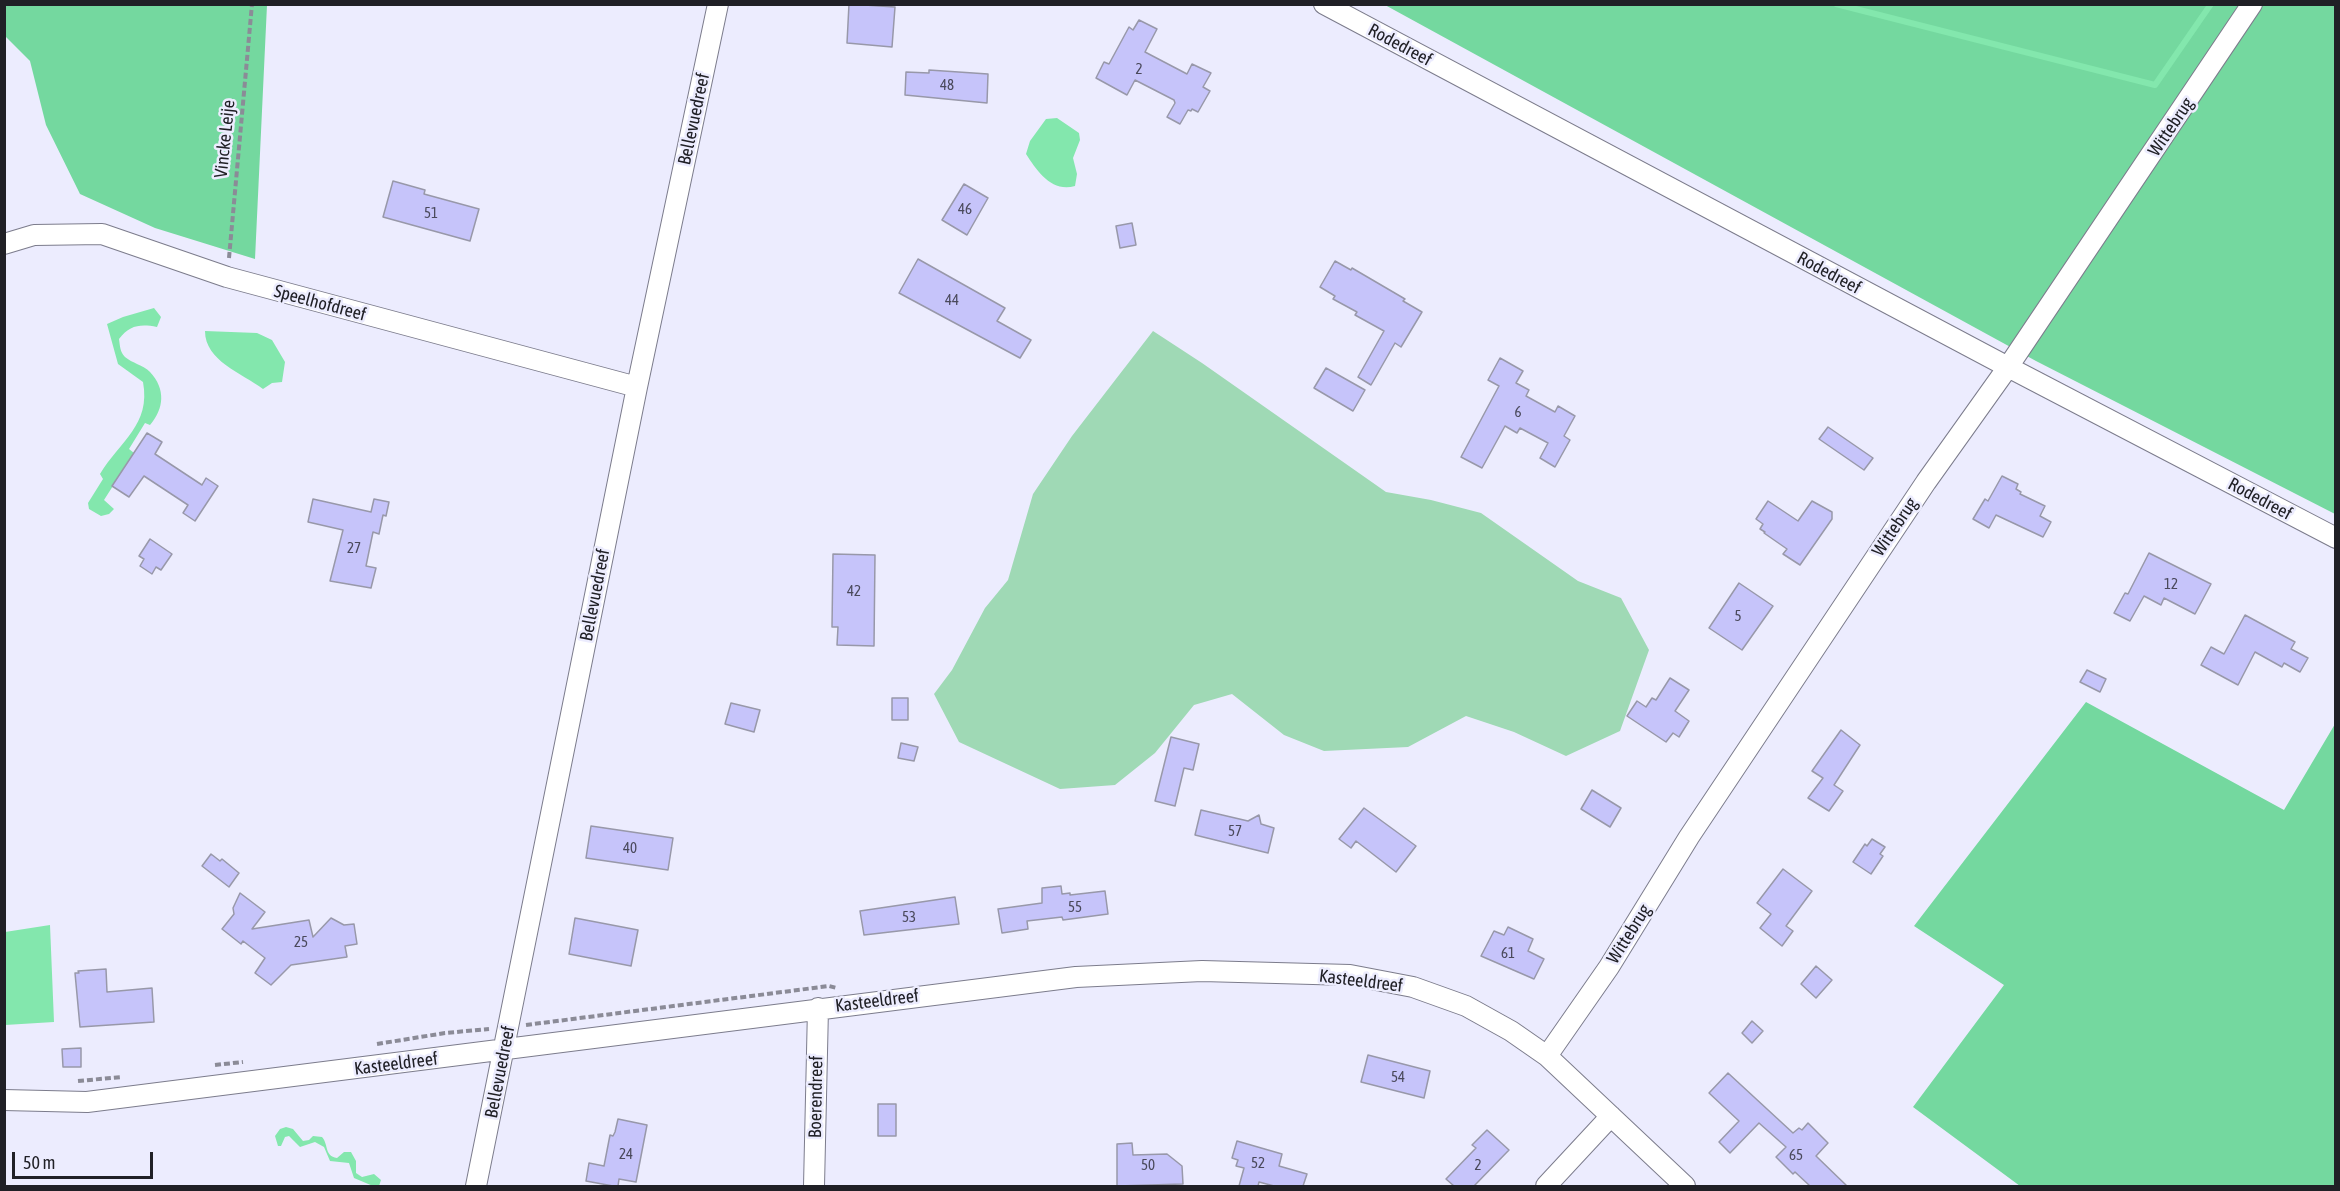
<!DOCTYPE html>
<html>
<head>
<meta charset="utf-8">
<style>
  body { margin:0 }
  #map { position:relative; width:2340px; height:1191px; overflow:hidden; background:#ececfe; font-family:"Asap Condensed",sans-serif }
  canvas { display:block }
  .frame { position:absolute; inset:0; border:6px solid #202026; pointer-events:none }
  .scale { position:absolute; left:12px; top:1152px; width:141px; height:27px; box-sizing:border-box; border:3px solid #202026; border-top:0; padding-left:8px; font-size:18px; line-height:21px; white-space:nowrap; color:#202026; -webkit-text-stroke:4px #ececfe; paint-order:stroke }
</style>
</head>
<body>
<div id="map">
<canvas width="2340" height="1191"></canvas>
<div class="frame"></div>
<div class="scale">50 m</div>
</div>
<script>
const g = document.querySelector('canvas').getContext('2d');
g.lineJoin = 'round';
function paint(path, color) {
  g.fillStyle = color;
  g.fill(path, 'evenodd');
}
function trace(path, color, width, dash) {
  g.strokeStyle = color;
  g.lineWidth = width;
  g.lineCap = dash ? 'butt' : 'round';
  g.setLineDash(dash || []);
  g.stroke(path);
}
function drawText(font, color, halo, rows, align = 'center') {
  g.font = font + ' "Asap Condensed",sans-serif';
  g.lineWidth = 5;
  g.setLineDash([]);
  g.textBaseline = 'middle';
  g.strokeStyle = halo;
  g.fillStyle = color;
  for (const [text, x, y, turn = 0] of rows) {
    g.save();
    g.translate(x, y);
    g.rotate((+turn || 0) * Math.PI / 180);
    g.textAlign = isNaN(turn) ? turn : align;
    if (halo) g.strokeText(text, 0, 0);
    g.fillText(text, 0, 0);
    g.restore();
  }
}
paint(new Path2D(`
  M1153,331L1202,363L1386,492L1431,500L1481,513L1578,581L1621,598L1649,650L1620,731L1566,756L1514,732L1466,716L1408,747L1324,751L1284,735L1232,694L1194,705L1155,753L1115,785L1060,789L959,742L934,694L952,670L985,608L1008,580L1033,494L1072,436Z`), '#9fd9b5');
paint(new Path2D(`
  M4,5H267L255,259L155,228L80,194L46,125L30,61L5,36Z
  M1385,5H2335V514L2036,361Z
  M2086,702L2284,810L2335,724V1186H2020L1913,1107L2004,985L1914,926Z`), '#74d89f');
paint(new Path2D(`
  M1057,118L1079,133L1080,140L1073,158L1077,174L1075,186C1052,193 1037,171 1026,154L1030,141L1046,119Z
  M154,308L161,317L157,327C140,324 130,325 119,339C120,346 120,352 125,357C132,363 143,365 150,372C166,389 164,409 150,425L145,423L129,449L134,453L104,500L114,509L109,514L101,516L89,509L88,503L103,479L100,474C120,441 151,425 143,382L118,364L107,324L123,317Z
  M205,331L257,333L272,340L285,362L282,382L272,383L263,389C242,373 205,361 205,331Z
  M50,925L54,1022L5,1025V932Z
  M286,1127L293,1129L303,1141L309,1140L313,1136L322,1137C329,1145 324,1156 337,1158L344,1152H351L356,1161V1173L362,1177L374,1174L381,1180L379,1186H373L354,1178L349,1163L330,1161L324,1147L315,1142L300,1147L289,1136L285,1137L281,1146H278L275,1136L280,1129Z`), '#83e7ad');
trace(new Path2D(`
  M1836,4L2155,85L2211,4`), '#83e7ad', 6);
const building = new Path2D(`
  M849,4L895,7L892,47L847,43Z
  M1139,20L1157,29L1145,52L1187,74L1192,64L1211,73L1203,87L1210,91L1198,112L1192,109L1191,111L1188,110L1180,124L1167,117L1175,103L1174,100L1135,80L1127,95L1096,78L1104,62L1109,64L1129,27L1133,30Z
  M929,70L988,74L987,103L905,95L906,72L929,73Z
  M393,181L425,190L424,194L479,209L470,241L383,217Z
  M964,184L988,198L967,235L942,220Z
  M1132,223L1136,245L1120,248L1116,226Z
  M918,259L1005,308L997,321L1031,340L1020,358L899,293Z
  M1335,261L1351,270L1352,268L1405,299L1403,301L1422,312L1401,347L1395,343L1371,385L1358,377L1384,331L1355,315L1357,312L1333,299L1335,296L1320,287Z
  M1500,358L1523,371L1516,383L1529,390L1526,396L1555,412L1558,406L1575,416L1564,436L1570,440L1555,467L1540,458L1548,443L1520,428L1517,433L1505,426L1482,468L1461,457L1499,386L1488,380Z
  M1326,368L1365,390L1353,411L1314,388Z
  M1828,427L1873,458L1864,470L1819,439Z
  M147,433L162,442L155,454L202,485L206,478L218,486L195,521L183,513L188,505L144,476L129,497L112,486Z
  M2002,476L2018,484L2016,489L2021,492L2020,494L2045,506L2040,516L2051,522L2043,537L1996,515L1989,528L1973,519L1985,499L1988,501Z
  M313,499L371,512L374,499L389,502L386,516L383,515L379,534L373,532L366,566L376,568L371,588L330,581L343,530L308,522Z
  M1768,501L1798,521L1812,501L1832,512V519L1800,565L1783,554L1787,549L1764,533L1765,532L1760,529L1763,524L1756,519Z
  M150,539L172,554L161,570L156,567L152,574L140,566L144,559L139,556Z
  M2149,553L2211,584L2195,614L2164,598L2161,605L2144,596L2130,621L2114,613L2125,593L2128,594Z
  M833,554L875,555L874,646L837,645L838,627H832Z
  M1739,583L1773,606L1742,650L1709,628Z
  M2245,615L2295,642L2291,649L2308,658L2300,672L2284,663L2282,667L2255,652L2238,685L2201,665L2211,647L2224,654Z
  M2087,670L2106,679L2100,692L2080,682Z
  M1670,678L1689,690L1675,711L1689,721L1679,737L1673,733L1666,742L1627,716L1637,701L1646,707L1652,698L1656,700Z
  M892,698H908V720H892Z
  M731,703L760,710L754,732L725,724Z
  M1841,730L1860,745L1834,785L1843,791L1829,811L1808,798L1823,778L1812,771Z
  M1171,737L1199,744L1193,770L1184,768L1175,806L1155,801Z
  M901,743L918,747L914,761L898,758Z
  M1592,790L1621,808L1610,827L1581,809Z
  M1364,808L1416,846L1396,872L1356,841L1351,848L1339,839Z
  M1201,810L1248,821L1259,815L1261,824L1274,828L1268,853L1195,835Z
  M591,826L673,838L668,870L586,858Z
  M1872,839L1885,847L1880,854L1883,856L1871,874L1853,862L1865,844L1867,846Z
  M211,854L220,861L222,859L239,873L229,887L202,866Z
  M1783,869L1812,891L1786,926L1793,931L1782,946L1760,928L1771,914L1757,903Z
  M1061,886L1062,894L1070,893V895L1105,891L1108,914L1063,920L1062,917L1027,921L1028,929L1002,933L998,909L1042,903V888Z
  M240,893L265,912L252,929L309,920L313,937L331,918L344,925L354,924L357,944L345,946L347,957L291,965L271,985L255,973L265,958L243,941L241,944L222,929L234,914L233,908Z
  M955,897L959,924L864,935L860,911Z
  M575,918L638,930L631,966L569,954Z
  M1508,927L1533,939L1528,951L1544,959L1534,979L1481,956L1494,931L1504,935Z
  M1816,966L1832,980L1816,998L1801,984Z
  M106,969L107,992L152,988L154,1022L80,1027L75,973H79L78,971Z
  M1752,1021L1763,1031L1752,1043L1742,1033Z
  M81,1048V1067H63L62,1049Z
  M1368,1055L1430,1071L1424,1098L1361,1082Z
  M1728,1073L1793,1133L1799,1128L1802,1130L1808,1123L1828,1143L1816,1156L1847,1186H1810L1795,1172L1793,1174L1776,1157L1786,1147L1759,1123L1730,1153L1719,1142L1739,1121L1709,1093Z
  M878,1104H896V1136H878Z
  M618,1119L647,1125L636,1182L619,1179L618,1186H613L586,1181L589,1163L604,1166L610,1135L613,1136L615,1132Z
  M1487,1130L1509,1150L1474,1186H1454L1446,1179L1476,1148L1472,1145Z
  M1237,1141L1282,1154L1279,1166L1307,1174L1303,1186H1274L1259,1182L1258,1186H1239L1244,1168L1236,1166L1238,1160L1232,1158Z
  M1132,1143L1133,1155L1167,1154L1182,1166L1183,1184L1117,1186V1144Z`);
paint(building, '#c6c4fa');
trace(building, '#9898a9', 1.5);
const street = new Path2D(`
  M1324,4L2008,367L2336,538
  M4,244L34,235L102,234L227,277L637,387
  M1547,1056L1609,967L1689,837L1926,482L2008,367L2252,4
  M4,1100L87,1102L1076,977L1202,971L1350,975L1413,987L1466,1006L1511,1031L1547,1056L1685,1186
  M476,1186L637,387L718,4
  M814,1186L818,1008
  M1546,1186L1611,1116`);
trace(street, '#7c7c8c', 22);
trace(new Path2D(`
  M229,258L252,4
  M526,1025L829,986L837,988
  M377,1044L445,1033L489,1029
  M215,1065L243,1062
  M78,1081L122,1077`), '#8b8b97', 4, [6, 3]);
trace(street, '#fff', 20);
drawText('15px', '#4a495b', null, [
  ["2",1139,69],
  ["48",947,85],
  ["46",965,209],
  ["51",431,213],
  ["44",952,300],
  ["6",1518,412],
  ["27",354,548],
  ["12",2171,584],
  ["42",854,591],
  ["5",1738,616],
  ["57",1235,831],
  ["40",630,848],
  ["55",1075,907],
  ["53",909,917],
  ["25",301,942],
  ["61",1508,953],
  ["54",1398,1077],
  ["24",626,1154],
  ["65",1796,1155],
  ["52",1258,1163],
  ["50",1148,1165],
  ["2",1478,1165]
]);
drawText('18px', '#202026', '#ececfe', [
  ["Rodedreef",1400,45,28],
  ["Bellevuedreef",694,119,-78],
  ["Wittebrug",2171,127,-56],
  ["Vincke Leije",225,139,-84],
  ["Rodedreef",1829,273,28],
  ["Speelhofdreef",320,303,15],
  ["Rodedreef",2260,499,28],
  ["Wittebrug",1895,527,-56],
  ["Bellevuedreef",595,595,-79],
  ["Wittebrug",1629,934,-58],
  ["Kasteeldreef",1361,981,7],
  ["Kasteeldreef",877,1001,-7],
  ["Kasteeldreef",396,1064,-7],
  ["Bellevuedreef",500,1072,-79],
  ["Boerendreef",816,1097,-89]
]);
</script>
</body>
</html>
